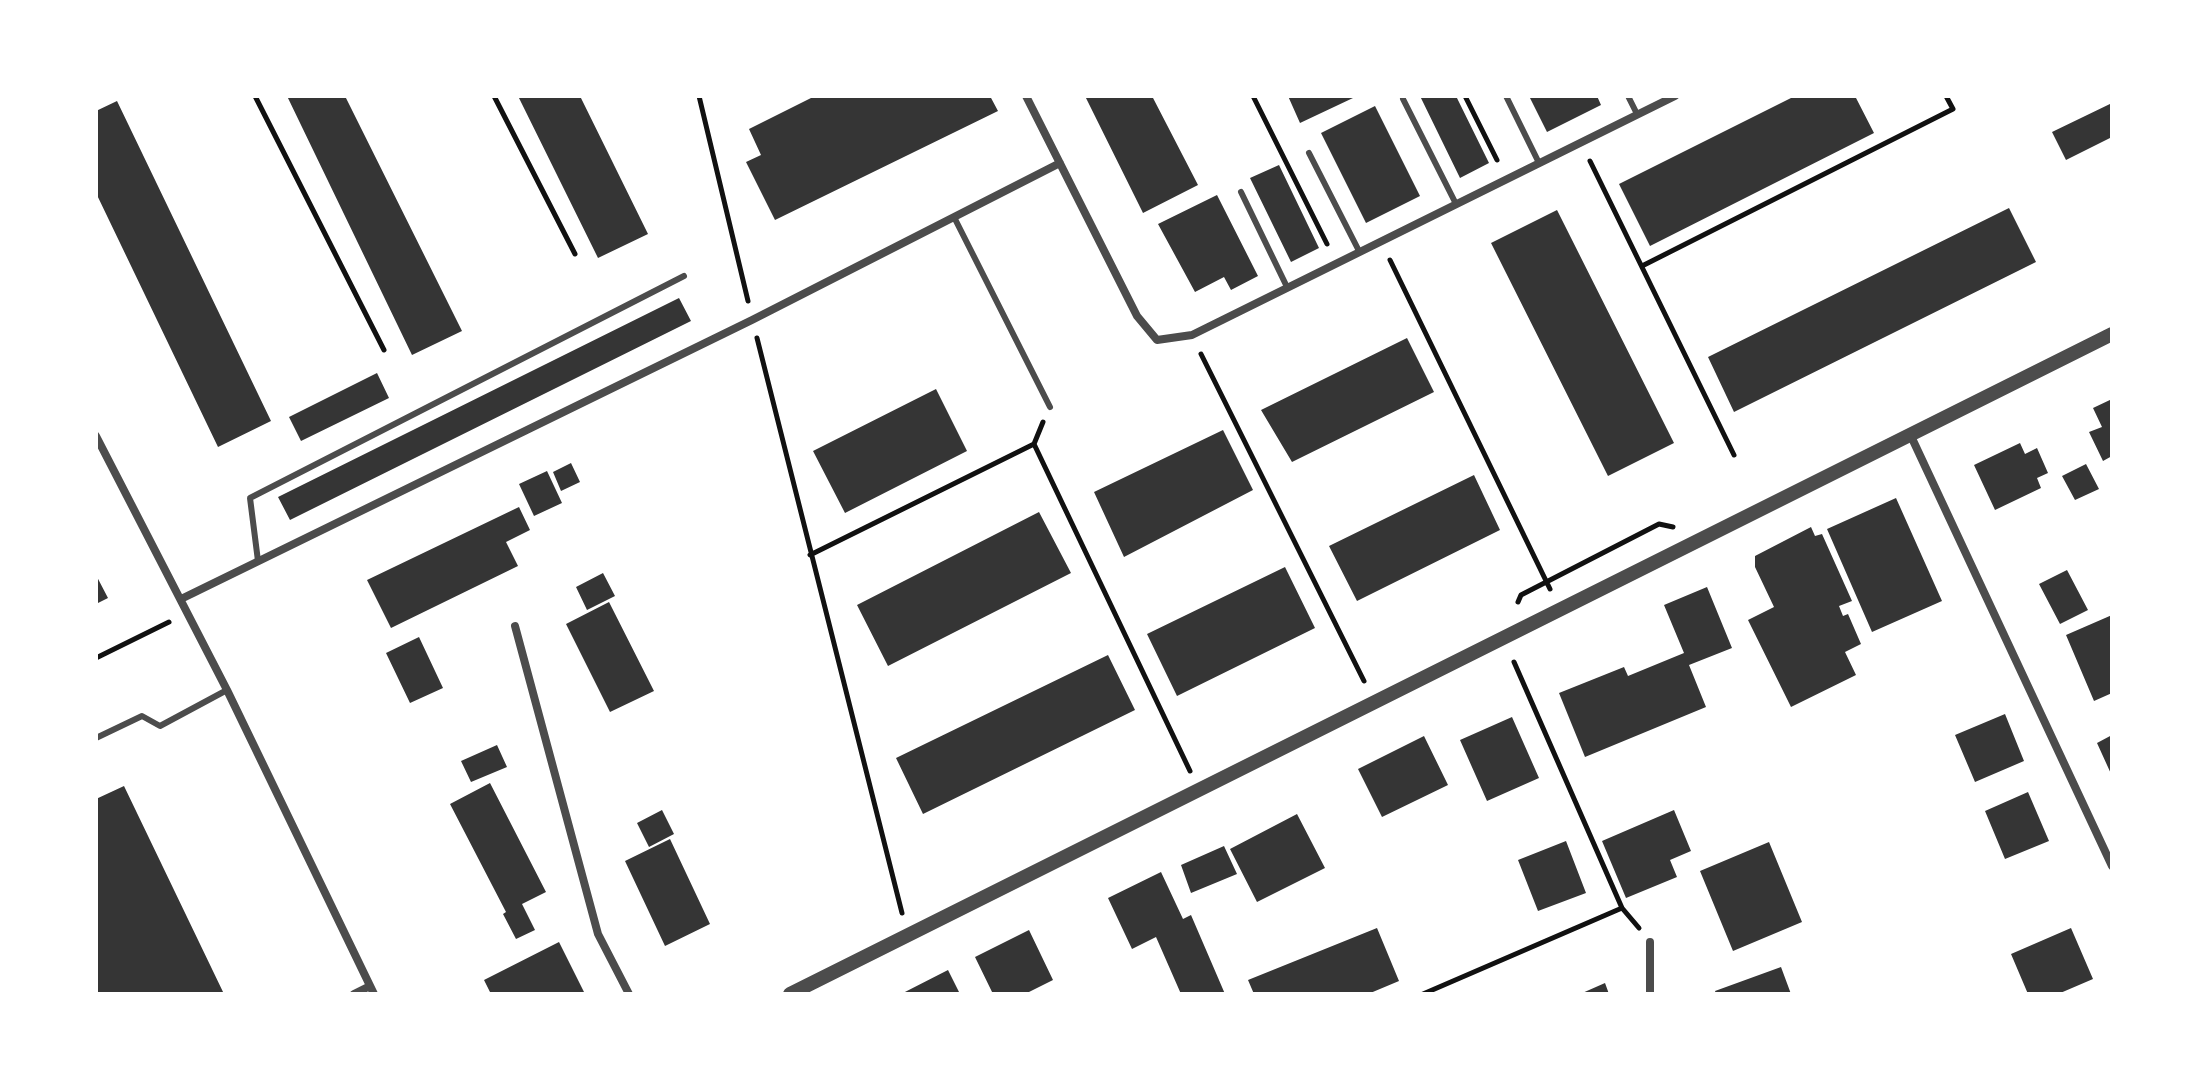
<!DOCTYPE html>
<html>
<head>
<meta charset="utf-8">
<style>
  body { margin:0 }
  #map { position:relative; width:2208px; height:1090px; overflow:hidden; background:#fff; font-family:"Open Sans",sans-serif }
  canvas { display:block }
  .frame { position:absolute; inset:0; border:98px solid #fff; pointer-events:none }
</style>
</head>
<body>
<div id="map">
<canvas width="2208" height="1090"></canvas>
<div class="frame"></div>
</div>
<script>
const g = document.querySelector('canvas').getContext('2d');
g.lineJoin = 'round';
function paint(path, color) {
  g.fillStyle = color;
  g.fill(path, 'evenodd');
}
function trace(path, color, width, dash) {
  g.strokeStyle = color;
  g.lineWidth = width;
  g.lineCap = dash ? 'butt' : 'round';
  g.setLineDash(dash || []);
  g.stroke(path);
}
paint(new Path2D(`
  M287,96H345L462,331L412,355Z
  M518,96H580L648,234L598,258Z
  M815,96H990L998,111L775,220L746,162L761,155L749,129Z
  M1085,96H1152L1198,185L1143,213Z
  M1288,96H1352L1353,98L1300,123Z
  M1420,96H1456L1489,163L1460,178Z
  M1529,96H1597L1601,105L1547,132Z
  M1795,96H1855L1874,133L1650,246L1619,184Z
  M117,101L271,421L218,447L96,193V111Z
  M2112,103V137L2066,160L2052,132Z
  M1375,106L1420,196L1366,223L1321,133Z
  M1279,165L1319,248L1291,262L1250,178Z
  M1217,195L1258,276L1231,290L1224,277L1195,292L1158,224Z
  M2009,208L2036,262L1734,412L1708,357Z
  M1557,210L1674,443L1608,476L1491,243Z
  M679,298L691,321L290,520L278,497Z
  M1407,338L1434,392L1292,462L1261,410Z
  M377,373L389,398L301,441L289,417Z
  M936,389L967,451L845,513L813,451Z
  M2112,399V456L2103,461L2089,432L2102,427L2093,408Z
  M1223,430L1253,490L1124,557L1094,492Z
  M2020,443L2025,454L2037,448L2048,473L2037,478L2041,488L1995,510L1974,465Z
  M571,463L580,482L561,491L553,472Z
  M2086,464L2099,489L2075,500L2062,476Z
  M547,471L562,503L534,516L519,484Z
  M1474,475L1500,530L1357,601L1329,546Z
  M1896,498L1942,601L1872,632L1827,529Z
  M519,507L530,530L506,542L518,566L391,628L367,580Z
  M1039,512L1071,573L888,666L857,605Z
  M1811,527L1815,536L1822,534L1852,601L1839,606L1843,616L1848,614L1861,644L1845,652L1856,675L1791,707L1748,620L1774,607L1755,567V556Z
  M1285,567L1315,628L1177,696L1147,634Z
  M2067,570L2088,610L2060,624L2039,584Z
  M603,573L615,596L587,610L576,587Z
  M96,575L108,598L96,604Z
  M1707,587L1732,648L1689,665L1706,707L1585,757L1559,693L1624,667L1628,676L1684,653L1664,605Z
  M609,602L654,691L610,712L566,624Z
  M2112,615V693L2094,701L2066,635Z
  M419,637L443,688L410,703L386,653Z
  M1108,655L1135,710L923,814L896,758Z
  M2005,714L2024,761L1975,782L1955,735Z
  M1512,717L1539,778L1487,801L1460,740Z
  M2112,735V776L2097,743Z
  M1424,736L1448,785L1382,817L1358,769Z
  M497,745L507,767L471,782L461,761Z
  M490,783L546,892L522,904L535,930L516,939L503,914L506,912L450,804Z
  M124,786L224,994H96V799Z
  M2028,792L2049,841L2005,859L1985,811Z
  M662,810L674,834L649,847L637,823Z
  M1674,810L1691,851L1670,860L1677,877L1626,898L1602,841Z
  M1297,814L1325,868L1257,902L1230,849Z
  M670,839L710,924L665,946L625,861Z
  M1566,841L1586,893L1538,911L1518,860Z
  M1769,842L1802,922L1733,951L1700,871Z
  M1224,846L1237,874L1191,893L1181,865Z
  M1161,872L1183,919L1191,915L1225,994H1181L1156,937L1132,949L1108,898Z
  M1377,928L1399,981L1368,994H1254L1248,980Z
  M2071,928L2093,979L2058,994H2028L2011,954Z
  M1029,930L1053,980L1025,994H993L975,957Z
  M559,942L585,994H491L484,980Z
  M1781,967L1791,994H1716L1715,991Z
  M948,970L960,994H901Z
  M1605,983L1609,994H1580Z`), '#353535');
trace(new Path2D(`
  M255,96L384,350
  M494,96L575,254
  M699,96L748,301
  M1253,96L1327,244
  M1465,96L1497,160
  M1590,161L1734,455
  M1390,260L1550,589
  M1642,266L1953,109L1946,96
  M757,338L902,913
  M1201,354L1364,681
  M1043,422L1034,444L1190,771
  M810,555L1034,444
  M1518,602L1521,595L1659,524L1673,527
  M96,658L169,622
  M1514,662L1622,908
  M1423,994L1622,908L1639,928`), '#111', 5);
trace(new Path2D(`
  M1506,96L1539,163
  M1628,96L1637,114
  M1403,99L1456,204
  M1309,153L1359,251
  M1241,192L1287,287
  M954,217L1050,407
  M258,561L250,498L684,276
  M96,738L142,716L160,726L227,690`), '#4c4c4c', 6);
trace(new Path2D(`
  M1026,96L1137,316L1157,340L1192,335L1675,96
  M1910,434L2112,866
  M96,436L227,690L374,994
  M181,599L752,320L1060,163
  M515,626L598,934L629,994
  M1650,942V994
  M354,994L370,986`), '#4c4c4c', 8);
trace(new Path2D(`
  M790,994L2112,334`), '#4c4c4c', 14);
</script>
</body>
</html>
